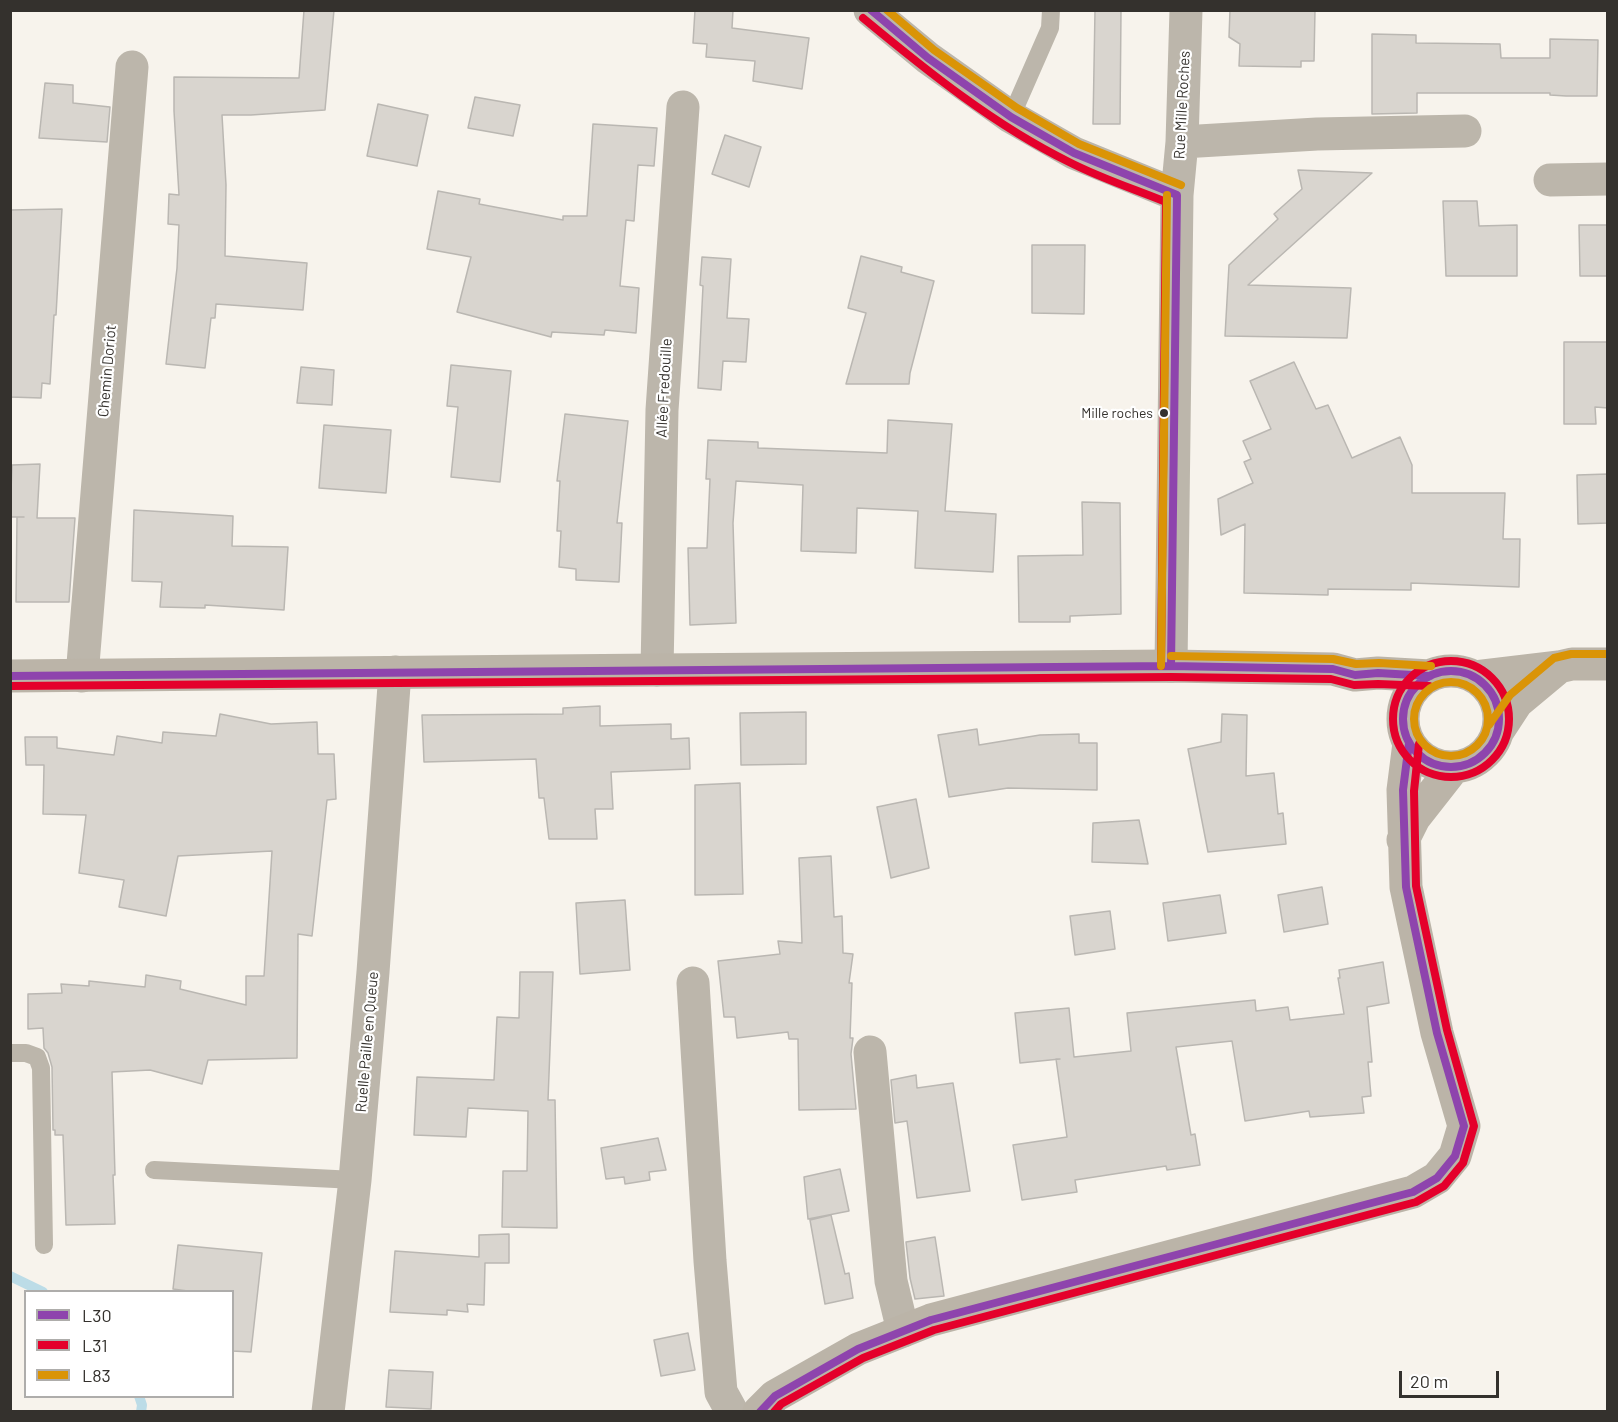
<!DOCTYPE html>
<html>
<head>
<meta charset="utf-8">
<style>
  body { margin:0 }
  #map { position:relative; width:1618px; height:1422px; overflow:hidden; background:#f7f3ec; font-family:Barlow,sans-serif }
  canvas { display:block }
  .frame { position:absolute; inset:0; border:12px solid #34312d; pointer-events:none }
  .legend { position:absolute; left:24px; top:1290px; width:210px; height:108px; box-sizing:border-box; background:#fff; border:2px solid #aeadab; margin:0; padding:8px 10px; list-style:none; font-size:18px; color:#34312d }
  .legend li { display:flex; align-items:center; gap:12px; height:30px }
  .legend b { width:30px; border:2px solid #aeadab }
  .scale { position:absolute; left:1399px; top:1371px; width:100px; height:27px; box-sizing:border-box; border:3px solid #34312d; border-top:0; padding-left:8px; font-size:18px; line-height:21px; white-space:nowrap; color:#34312d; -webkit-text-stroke:4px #fff; paint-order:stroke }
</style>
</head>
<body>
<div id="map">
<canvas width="1618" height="1422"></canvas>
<div class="frame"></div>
<ul class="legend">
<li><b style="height:8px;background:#8e44ad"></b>L30</li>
<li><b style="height:8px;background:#e4002b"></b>L31</li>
<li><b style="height:8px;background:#da9407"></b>L83</li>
</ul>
<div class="scale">20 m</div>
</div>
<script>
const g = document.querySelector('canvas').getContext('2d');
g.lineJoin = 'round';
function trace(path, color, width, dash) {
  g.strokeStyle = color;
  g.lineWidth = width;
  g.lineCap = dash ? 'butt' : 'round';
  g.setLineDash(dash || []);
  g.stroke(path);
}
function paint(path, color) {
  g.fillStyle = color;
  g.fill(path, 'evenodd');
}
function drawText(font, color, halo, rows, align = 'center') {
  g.font = font + ' Barlow,sans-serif';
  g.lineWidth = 4.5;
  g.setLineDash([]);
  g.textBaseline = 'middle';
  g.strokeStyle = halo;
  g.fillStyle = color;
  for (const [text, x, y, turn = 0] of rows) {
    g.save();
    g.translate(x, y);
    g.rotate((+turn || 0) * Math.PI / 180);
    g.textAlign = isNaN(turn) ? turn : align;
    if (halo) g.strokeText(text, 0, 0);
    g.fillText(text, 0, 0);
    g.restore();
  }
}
trace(new Path2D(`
  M10,1276L43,1292
  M139,1396L142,1405L141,1412`), '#bcdce7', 10);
const building = new Path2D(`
  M304,10H334L325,110L251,115H222L226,185L225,256L307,263L303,310L216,304L215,318H211L205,368L166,364L177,268L179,225L168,224L169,194L179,195L174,111V77L299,78Z
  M695,10H733L732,28L809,38L802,89L753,81L755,61L706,57L707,44L693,43Z
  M1095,10H1121L1120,124H1093Z
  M1230,10H1315L1314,61H1301V67L1239,66L1240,44L1229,37Z
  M1372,34L1416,35V43L1500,44L1501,58H1550V39L1598,40L1597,96H1566L1550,95V93H1417V113L1372,114Z
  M45,83L73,85V103L110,107L107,142L39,138Z
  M475,97L520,105L513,136L468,128Z
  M378,104L428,115L417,166L367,156Z
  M593,124L657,128L654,166L638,165L634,221L626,220L620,286L639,288L636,333L605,330L604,335L552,332L551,337L457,312L471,257L427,249L438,191L480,199L479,204L563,220V216H587Z
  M725,135L761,147L749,187L712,174Z
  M1298,170L1372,173L1248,285L1351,288L1347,338L1225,336L1229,265L1278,219L1274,214L1302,189Z
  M1443,201H1477L1479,226L1517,225V276H1446Z
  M62,209L56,315H54L50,384L42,383L41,398L10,397V210Z
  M1579,225H1608V276H1580Z
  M1032,245H1085L1084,314L1032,313Z
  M861,256L902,267L901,272L934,281L910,373L909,384H846L866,313L848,308Z
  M702,257L731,259L727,318L749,319L746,362L723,361L721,390L698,388L703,286L700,285Z
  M1564,342H1608V408L1595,407L1596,424H1564Z
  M1294,362L1316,409L1328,405L1352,458L1400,437L1412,465V493H1505L1503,539H1520L1519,587L1411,583V590L1328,589V595L1244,593L1245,524L1221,535L1218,499L1253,483L1244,462L1251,459L1243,441L1271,429L1250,381Z
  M451,365L511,371L500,482L451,477L458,407L447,406Z
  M301,367L334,370L332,405L297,403Z
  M565,414L628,421L617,523H622L619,582L576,580V569L559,567L561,531H557L560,481H557Z
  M888,420L952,424L945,511L996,514L993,572L915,568L918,511L857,508L856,553L801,551L803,485L736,481L733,523L736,623L690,625L688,548H707L710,479H706L708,440L758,442V448L887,453Z
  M324,425L391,430L386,493L319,488Z
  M40,464L37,518H75L69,602H16L17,517H24H10L12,465Z
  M1608,474V523L1578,524L1577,475Z
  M1082,502L1120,503L1121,614L1070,616V622H1019L1018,556L1083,555Z
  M134,510L233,516L232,546L288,547L284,610L205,605V608L160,607L162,582L132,581Z
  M600,706V726L671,724V739L689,738L690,769L611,772L613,809H595L597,839H549L544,798H539L536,759L424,762L422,715L563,714V708Z
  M806,712V764L741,765L740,713Z
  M220,714L271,724L317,722L318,754H334L336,799L327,800L312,936L298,934L297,1058L208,1060L202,1084L150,1070L112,1072L115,1175H113L115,1224L66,1225L63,1135H55V1130H53L52,1067L48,1053L44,1048L43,1028L28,1029V994L62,993L61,984L89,986V981L145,987L146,975L181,981L180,989L246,1005V976H264L272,851L178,856L166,916L119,907L124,880L79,873L86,815L43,814L44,765H26L25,737H57V748L114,755L117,736L162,743L163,732L216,736Z
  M1222,714L1247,715L1246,776L1274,773L1278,814L1283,813L1286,844L1208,852L1188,749L1221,742Z
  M977,729L979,745L1040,735L1079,734V743H1097V790L1008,788L949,797L938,735Z
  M740,783L743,894L695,895V785Z
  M916,799L929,868L891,878L877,807Z
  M1139,820L1148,864L1092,862L1093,823Z
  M831,856L834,917L842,916L843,953L853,954L849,983H852L850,1038H853L851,1054L856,1109L799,1110L798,1039H789L788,1032L737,1038L735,1017H724L718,961L780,954L778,941L802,943L799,858Z
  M1322,887L1328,924L1284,932L1278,895Z
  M1220,895L1226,933L1168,941L1163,903Z
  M625,900L630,970L580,974L576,903Z
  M1110,911L1115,949L1075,955L1070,916Z
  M1383,962L1389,1003L1367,1007L1372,1062H1368L1371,1096L1362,1097L1364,1113L1310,1117L1309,1111L1245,1121L1232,1041L1176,1047L1191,1135L1195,1134L1200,1165L1167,1170L1166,1166L1075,1180L1077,1192L1022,1200L1013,1145L1067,1137L1056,1059H1060L1020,1063L1015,1013L1069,1008L1074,1057L1131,1051L1127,1013L1255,1000L1256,1011L1288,1007L1290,1020L1344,1014L1338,978H1340L1339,970Z
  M520,972H553L548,1100H555L557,1228L502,1227L503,1171H527L528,1111L468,1108L466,1137L414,1135L417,1077L494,1080L497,1017L519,1018Z
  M916,1075L917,1088L953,1083L970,1191L917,1198L907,1121L895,1123L891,1080Z
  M658,1138L666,1170L649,1172L650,1180L625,1184L624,1177L606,1179L601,1148Z
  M840,1169L849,1211L808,1219L804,1177Z
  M831,1215L845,1274L849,1273L853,1298L825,1304L810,1220Z
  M509,1234V1263H485L484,1305L467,1304L468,1312L447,1310V1315L390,1312L395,1251L479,1257V1235Z
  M935,1237L944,1296L915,1299L910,1278L906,1242Z
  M178,1245L262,1253L251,1352L232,1351V1292H195L173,1289Z
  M688,1333L695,1370L661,1376L654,1340Z
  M389,1370L433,1372L431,1409L386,1407Z`);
paint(building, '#d9d5cf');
trace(building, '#bab7b2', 1.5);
trace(new Path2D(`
  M1011,117L1050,28L1051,10
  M10,1053H26L37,1057L41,1068L44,1245
  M154,1170L355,1180`), '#bcb6ab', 18);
trace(new Path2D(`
  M870,10L928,58L1011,117L1074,153L1177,195
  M1182,142L1317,134L1465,131
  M1550,180L1608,179
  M1171,666L1177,195L1182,142L1186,10
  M657,670L662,410L683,107
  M82,676L132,67
  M693,983L710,1261L721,1392L732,1412
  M870,1052L891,1281L903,1331
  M328,1412L355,1180L373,972L395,672`), '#bcb6ab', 33);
trace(new Path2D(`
  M1403 719a48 48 0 1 1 96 0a48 48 0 1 1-96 0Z
  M10,676L657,670L1171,666L1333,669L1355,675L1378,673L1430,676
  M1475,677L1559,667L1572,664H1608
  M1498,731L1517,702L1559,667
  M1403,840L1414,818L1454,767
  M759,1412L775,1396L858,1349L931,1320L1413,1192L1437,1178L1455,1156L1464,1126L1437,1033L1406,887L1403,790L1409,743`), '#bbb4a8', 33);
trace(new Path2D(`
  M871,10L928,58L1011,117L1074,153L1177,195L1171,666
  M1403 719a48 48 0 1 1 96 0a48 48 0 1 1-96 0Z
  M10,676L1171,666L1333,669L1355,675L1378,673L1430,676
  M760,1412L775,1396L858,1349L931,1320L1413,1192L1437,1178L1455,1156L1464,1126L1437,1033L1406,887L1403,790L1409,743`), '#8e44ad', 8);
trace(new Path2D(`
  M863,18C927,71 994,125 1069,162C1100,178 1134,189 1166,202L1161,666
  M1393 719a58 58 0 1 1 116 0a58 58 0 1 1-116 0Z
  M10,686L1171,677L1331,679L1354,685L1378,684L1429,686
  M774,1412L781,1404L863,1358L934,1330L1416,1202L1444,1186L1463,1163L1474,1126L1447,1030L1416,886L1414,791L1419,744`), '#e4002b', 8);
trace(new Path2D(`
  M887,10L934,50L1017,108L1079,144L1181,185
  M1171,656L1333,659L1356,664L1379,663L1431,666
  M1161,666L1167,195
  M1414 719a37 37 0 1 1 74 0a37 37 0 1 1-74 0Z
  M1489,725L1510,695L1554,658L1571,654H1608`), '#da9407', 8);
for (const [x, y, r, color] of [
  [1164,413,5,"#34312d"]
]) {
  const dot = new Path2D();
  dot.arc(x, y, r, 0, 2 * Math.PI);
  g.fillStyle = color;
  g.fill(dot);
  trace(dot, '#fff', 2);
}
drawText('14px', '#34312d', '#fff', [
  ["Mille roches",1153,413]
], 'right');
drawText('15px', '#34312d', '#fff', [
  ["Rue Mille Roches",1182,105,-87],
  ["Chemin Doriot",107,371,-85],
  ["Allée Fredouille",664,388,-87],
  ["Ruelle Paille en Queue",367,1042,-85]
]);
</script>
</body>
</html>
